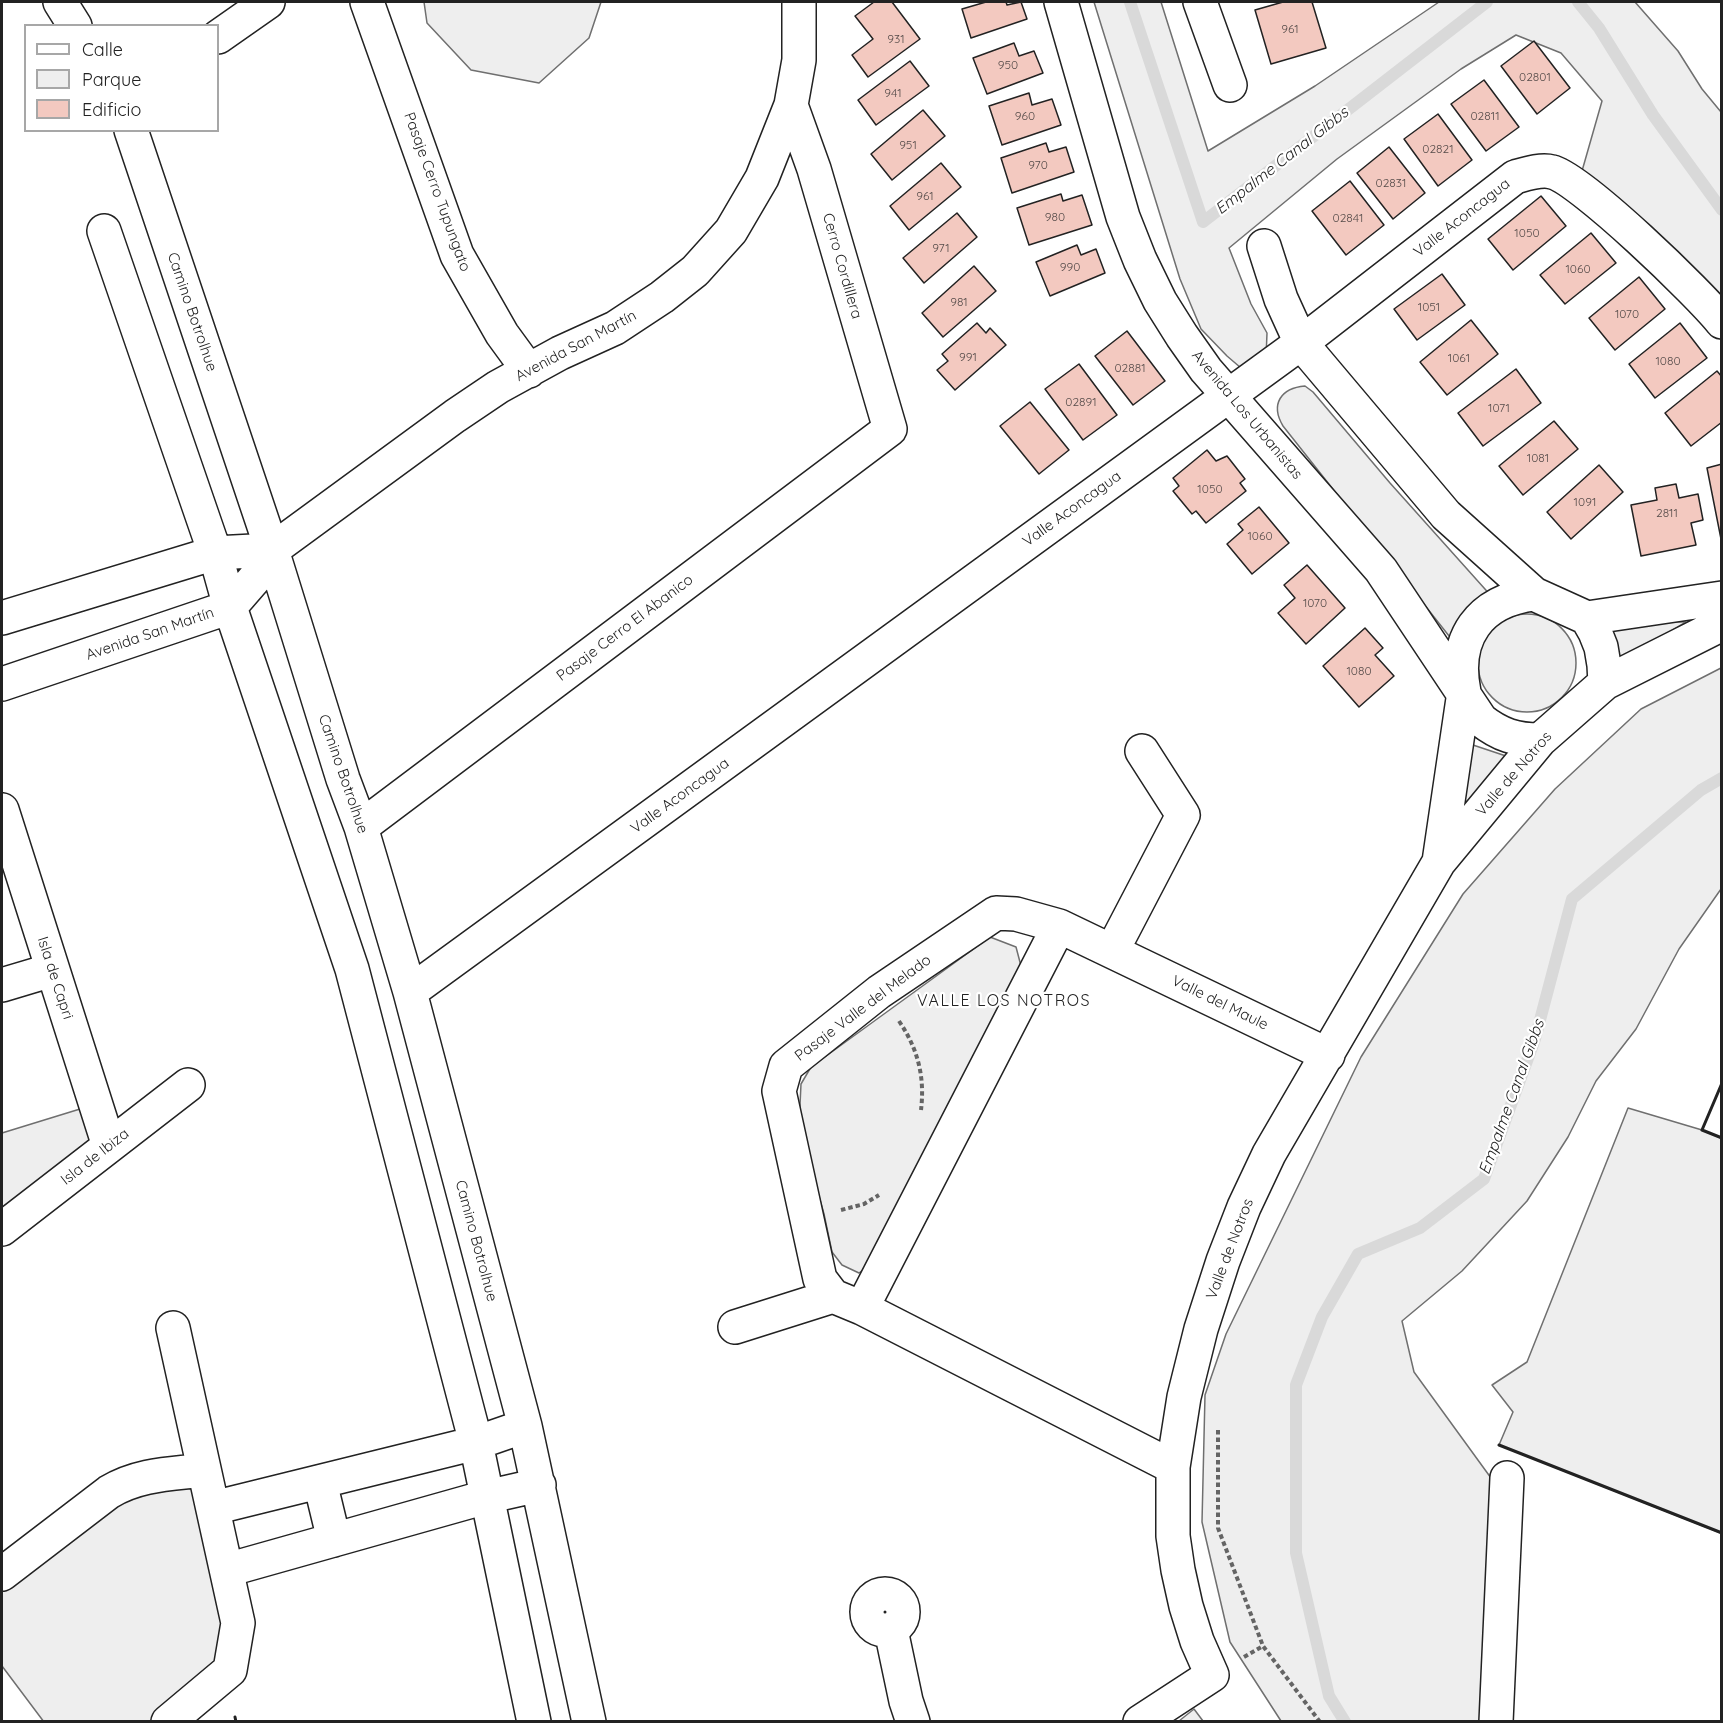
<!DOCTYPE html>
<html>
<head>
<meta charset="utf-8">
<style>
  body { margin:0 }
  #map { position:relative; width:1723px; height:1723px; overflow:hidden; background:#fff; font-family:Quicksand,sans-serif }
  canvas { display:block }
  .frame { position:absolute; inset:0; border:3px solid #222; pointer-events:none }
  .legend { position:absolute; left:24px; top:24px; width:195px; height:108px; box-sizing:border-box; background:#fff; border:2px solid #a7a7a7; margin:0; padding:8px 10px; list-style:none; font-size:18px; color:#222 }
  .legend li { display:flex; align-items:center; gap:12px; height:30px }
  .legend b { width:30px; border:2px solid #a7a7a7 }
</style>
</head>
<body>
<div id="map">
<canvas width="1723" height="1723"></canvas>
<div class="frame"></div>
<ul class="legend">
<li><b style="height:8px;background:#fff"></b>Calle</li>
<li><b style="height:16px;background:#eee"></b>Parque</li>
<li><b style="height:16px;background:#f3c9c0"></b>Edificio</li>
</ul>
</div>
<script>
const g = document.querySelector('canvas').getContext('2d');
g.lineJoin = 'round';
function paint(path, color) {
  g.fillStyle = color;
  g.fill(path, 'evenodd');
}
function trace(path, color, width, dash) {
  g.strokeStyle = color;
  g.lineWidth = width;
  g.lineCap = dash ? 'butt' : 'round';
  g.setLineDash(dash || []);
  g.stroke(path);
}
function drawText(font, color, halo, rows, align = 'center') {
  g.font = font + ' Quicksand,sans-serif';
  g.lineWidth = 4.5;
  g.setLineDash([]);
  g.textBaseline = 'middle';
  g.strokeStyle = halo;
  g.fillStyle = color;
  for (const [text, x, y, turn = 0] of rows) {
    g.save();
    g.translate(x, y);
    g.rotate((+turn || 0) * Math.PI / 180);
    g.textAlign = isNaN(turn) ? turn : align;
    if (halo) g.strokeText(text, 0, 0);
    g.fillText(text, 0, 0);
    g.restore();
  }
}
const green = new Path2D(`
  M424,2H601L589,38L539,83L471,70L427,23Z
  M1094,2H1161L1208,151L1315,86L1439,2H1635L1678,51L1702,89L1721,112V303L1582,171L1602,101L1561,53L1516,35L1461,69L1337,159L1229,248L1251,304L1267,333L1266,358L1241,368L1227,356L1201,329L1180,279Z
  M1305,386L1313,392L1390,483L1493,598L1453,641L1283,426C1270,404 1281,388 1305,386Z
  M1478 663a49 49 0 1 1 98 0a49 49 0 1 1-98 0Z
  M1611,620L1686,622L1619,663Z
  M1721,668V889L1679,949L1636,1029L1596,1081L1568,1137L1527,1201L1462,1271L1402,1321L1414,1372L1491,1478L1481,1721H1281L1230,1642L1202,1522L1205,1395L1226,1334L1361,1057L1463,894L1555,789L1641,709Z
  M1470,744L1509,757L1463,815Z
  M990,937L1016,947L1021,966L878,1259L859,1273L842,1265L832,1252L824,1214L799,1126L801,1084L811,1067Z
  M93,1105L105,1145L2,1226V1133Z
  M1628,1108L1702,1130L1721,1138V1533L1499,1445L1513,1412L1492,1385L1527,1362Z
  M203,1472L227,1669L164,1721L44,1722L2,1666V1578L110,1494Z
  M1194,1709L1203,1721H1179Z`);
paint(green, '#eee');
trace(green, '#6f6f6f', 1.5);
trace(new Path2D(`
  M1130,2L1203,222L1487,2
  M1578,2L1599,28L1653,115L1722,210
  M1345,1722L1329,1696L1296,1553V1385L1322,1317L1358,1254L1420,1228L1484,1179L1535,1039L1572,899L1701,790L1722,778`), '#d9d9d9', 12);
const building = new Path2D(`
  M874,2H892L920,39L868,77L852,55L873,39L855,16Z
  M986,2H1006L1007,5L1021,2L1027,19L971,38L962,9Z
  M1283,2H1312L1326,48L1271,64L1255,10Z
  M1534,41L1570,88L1537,114L1501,66Z
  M1014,43L1019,56L1034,51L1043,73L987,94L973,58Z
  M910,61L929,86L876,125L858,100Z
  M1484,80L1519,127L1486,151L1451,104Z
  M1029,93L1032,105L1052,99L1061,125L1002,145L989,106Z
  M923,110L945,136L892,180L871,154Z
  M1438,114L1472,160L1438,186L1404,139Z
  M1046,143L1049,152L1066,147L1074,172L1012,193L1001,158Z
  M1389,147L1425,193L1393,219L1357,173Z
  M941,163L961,187L909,230L890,206Z
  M1350,181L1384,225L1346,255L1312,211Z
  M1061,194L1063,201L1082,195L1092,225L1029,245L1017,208Z
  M1541,196L1566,226L1513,270L1488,239Z
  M957,213L977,237L924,283L903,258Z
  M1591,233L1616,263L1565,304L1540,275Z
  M1077,245L1081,255L1096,249L1105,273L1050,296L1036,262Z
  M974,266L996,291L943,337L922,313Z
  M1442,274L1465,305L1417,340L1394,309Z
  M1639,277L1665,309L1615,350L1589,318Z
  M1471,320L1498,354L1447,395L1420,362Z
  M977,323L986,333L990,328L1006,345L955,390L937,370L948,361L942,354Z
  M1680,323L1707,358L1655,398L1629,364Z
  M1127,331L1165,381L1133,405L1095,356Z
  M1079,364L1117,415L1083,440L1045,389Z
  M1516,369L1541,403L1483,446L1458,413Z
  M1717,371L1722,377V422L1691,446L1665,413Z
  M1030,402L1069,450L1039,474L1000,426Z
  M1554,421L1578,449L1523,495L1499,466Z
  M1207,450L1216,461L1227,456L1245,479L1240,483L1246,491L1206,523L1196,511L1192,514L1173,491L1179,486L1173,478Z
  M1722,464V539H1721L1707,468Z
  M1599,465L1623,492L1571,539L1547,512Z
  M1676,484L1679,498L1698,494L1703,520L1691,523L1696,545L1641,556L1631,505L1657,500L1655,488Z
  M1259,507L1289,543L1252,574L1227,544L1243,530L1238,524Z
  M1307,565L1345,608L1306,644L1278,613L1295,598L1284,585Z
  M1365,628L1383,648L1375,655L1394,676L1359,707L1323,666Z`);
paint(building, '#f3c9c0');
trace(building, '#222', 1.5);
const minor = new Path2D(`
  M60,2L75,26
  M367,2L457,255L502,334L529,371
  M1061,2L1123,217L1140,260L1160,301L1182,336L1206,370L1381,570L1481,720C1500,735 1516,740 1540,740
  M1200,2L1230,85
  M218,37L268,2
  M131,130L272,550L343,779L361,827L410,992L525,1426L589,1722
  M104,231L215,553L230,607L352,969L476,1443L534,1722
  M1264,246L1281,299L1301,343L1446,515L1534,594L1587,618L1595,632L1601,647L1604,665L1605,683
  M2,618L215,553L272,550
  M1587,618L1722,598
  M2,684L230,607L256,577L272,550L455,416L498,387L560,353L615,328L662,297L695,271L731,231L762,178L791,105L799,60V2
  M2,810L109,1146
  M361,827L890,429L814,169L791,105
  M1439,862L1464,692C1453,638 1479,601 1534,594
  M1112,951L1183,815L1142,751
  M2,985L52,970
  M410,992L1301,343L1515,177C1526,174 1541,169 1552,172C1580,178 1701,295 1722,322
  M2,1229L188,1085
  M862,1308L1059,926
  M735,1327L833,1296
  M1173,1467L862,1308L833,1296L820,1279L779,1091L786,1066L879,992L996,913L1016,914L1059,926L1328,1055
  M320,1482L334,1540
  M213,1508L476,1443L525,1426
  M227,1570L486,1497L539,1485
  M2,1574L109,1492C139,1474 171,1474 204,1470
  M867 1612a18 18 0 1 1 36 0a18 18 0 1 1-36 0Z
  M891,1630L906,1701L913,1722
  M168,1722L230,1670L238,1623L173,1328
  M1140,1722L1212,1675L1197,1641L1186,1606L1178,1570L1173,1536V1467L1184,1397L1201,1329L1223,1261L1244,1207L1269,1154L1439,862L1540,740L1605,683L1722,624
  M1496,1722L1507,1478`);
trace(minor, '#222', 36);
trace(new Path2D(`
  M899,1021C918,1049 925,1077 921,1110
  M841,1210L864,1204L879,1195
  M1218,1430V1528L1263,1646
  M1244,1657L1263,1646L1320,1722`), '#646464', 4, [4.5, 3]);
trace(minor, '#fff', 33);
trace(new Path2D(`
  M1722,1083L1702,1130L1722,1138
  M1499,1445L1722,1533
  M235,1717L236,1722`), '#222', 3);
drawText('12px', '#564c4a', null, [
  ["961",1290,29],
  ["931",896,39],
  ["950",1008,65],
  ["02801",1535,77],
  ["941",893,93],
  ["960",1025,116],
  ["02811",1485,116],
  ["951",908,145],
  ["02821",1438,149],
  ["970",1038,165],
  ["02831",1391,183],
  ["961",925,196],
  ["980",1055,217],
  ["02841",1348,218],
  ["1050",1527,233],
  ["971",941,248],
  ["990",1070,267],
  ["1060",1578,269],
  ["981",959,302],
  ["1051",1429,307],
  ["1070",1627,314],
  ["991",968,357],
  ["1061",1459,358],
  ["1080",1668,361],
  ["02881",1130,368],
  ["02891",1081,402],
  ["1071",1499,408],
  ["1081",1538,458],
  ["1050",1210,489],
  ["1091",1585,502],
  ["2811",1667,513],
  ["1060",1260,536],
  ["1070",1315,603],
  ["1080",1359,671]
]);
drawText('15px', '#222', '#fff', [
  ["Pasaje Cerro Tupungato",437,192,70],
  ["Valle Aconcagua",1462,218,-38],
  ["Cerro Cordillera",842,266,74],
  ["Camino Botrolhue",192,312,71],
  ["Avenida San Martín",576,346,-28],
  ["Avenida Los Urbanistas",1247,415,50],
  ["Valle Aconcagua",1072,509,-36],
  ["Pasaje Cerro El Abanico",625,628,-37],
  ["Avenida San Martín",150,634,-19],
  ["Camino Botrolhue",343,774,71],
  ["Valle de Notros",1514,774,-49],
  ["Valle Aconcagua",680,796,-36],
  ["Isla de Capri",55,978,72],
  ["Valle del Maule",1220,1003,26],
  ["Pasaje Valle del Melado",863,1008,-37],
  ["Isla de Ibiza",95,1157,-38],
  ["Camino Botrolhue",476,1241,75],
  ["Valle de Notros",1230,1249,-69]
]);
drawText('italic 16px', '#222', '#fff', [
  ["Empalme Canal Gibbs",1282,161,-38],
  ["Empalme Canal Gibbs",1512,1097,-70]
]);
g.letterSpacing = '1.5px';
drawText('16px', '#222', '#fff', [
  ["VALLE LOS NOTROS",1004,1001]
]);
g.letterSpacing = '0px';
</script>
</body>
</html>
